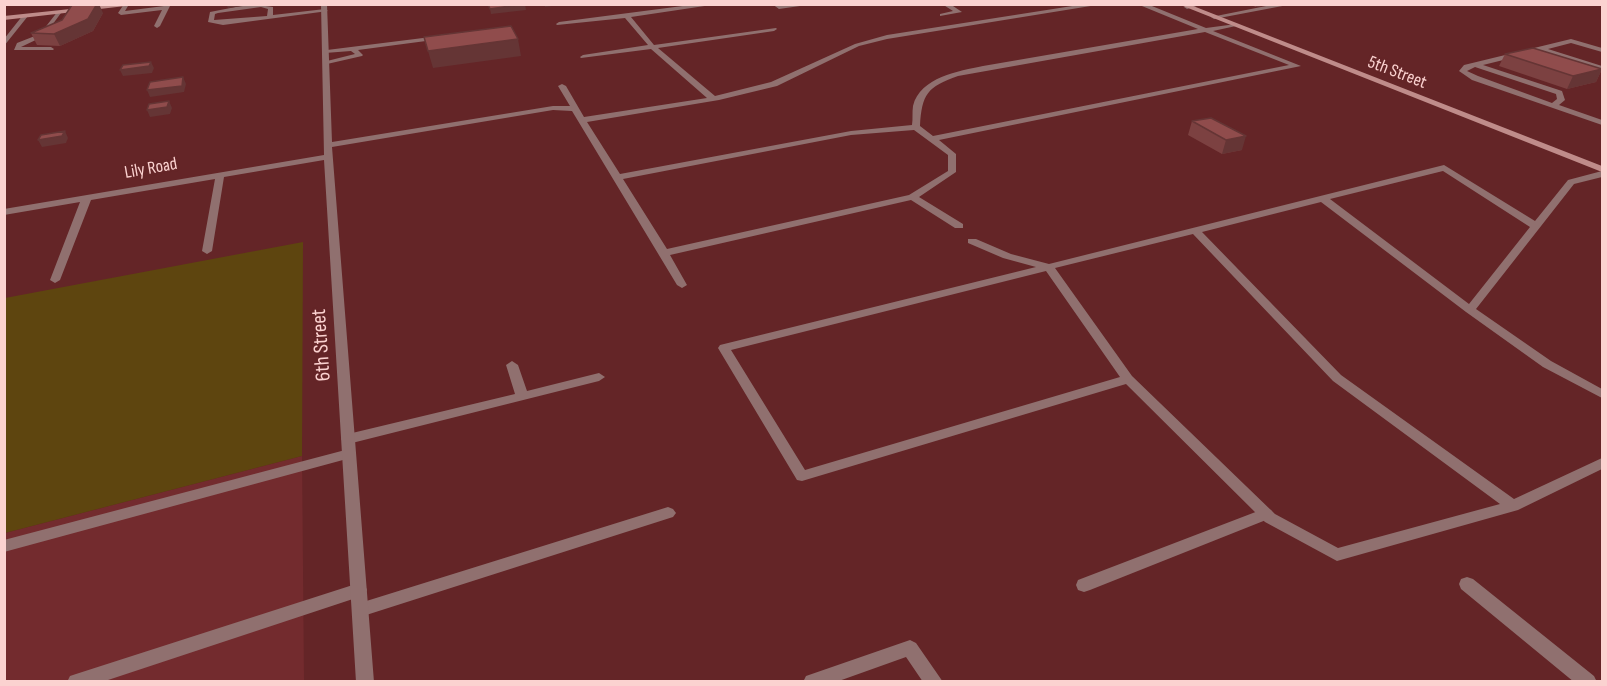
<!DOCTYPE html>
<html>
<head>
<meta charset="utf-8">
<style>
  body { margin:0 }
  #map { position:relative; width:1607px; height:686px; overflow:hidden; background:#642527; font-family:"Sofia Sans Condensed",sans-serif }
  canvas { display:block }
  .frame { position:absolute; inset:0; border:6px solid #fbd2d0; pointer-events:none }
</style>
</head>
<body>
<div id="map">
<canvas width="1607" height="686"></canvas>
<div class="frame"></div>
</div>
<script>
const g = document.querySelector('canvas').getContext('2d');
g.lineJoin = 'round';
function paint(path, color) {
  g.fillStyle = color;
  g.fill(path, 'evenodd');
}
function trace(path, color, width, dash) {
  g.strokeStyle = color;
  g.lineWidth = width;
  g.lineCap = dash ? 'butt' : 'round';
  g.setLineDash(dash || []);
  g.stroke(path);
}
function drawText(font, color, halo, rows, align = 'center') {
  g.font = font + ' "Sofia Sans Condensed",sans-serif';
  g.lineWidth = 4.5;
  g.setLineDash([]);
  g.textBaseline = 'middle';
  g.strokeStyle = halo;
  g.fillStyle = color;
  for (const [text, x, y, turn = 0] of rows) {
    g.save();
    g.translate(x, y);
    g.rotate((+turn || 0) * Math.PI / 180);
    g.textAlign = isNaN(turn) ? turn : align;
    if (halo) g.strokeText(text, 0, 0);
    g.fillText(text, 0, 0);
    g.restore();
  }
}
paint(new Path2D(`
  M302,456L304,681L5,682V533Z`), '#732b2e');
paint(new Path2D(`
  M303,242L302,456L5,533V298Z`), '#5e450f');
paint(new Path2D(`
  M165,4H171L160,26L157,28L154,26L162,10L121,15L118,13L124,4L128,6L125,11L164,6Z
  M251,4L273,7V15L325,9L328,11L223,25L208,22L210,12ZM261,7L268,9L267,16L214,20L215,14L218,13Z
  M772,4H807V5L779,9Z
  M942,4H950L962,12L940,16V14L953,11Z
  M1190,4H1203L1187,9L1184,7Z
  M1276,4H1293L1214,19L1211,17Z
  M58,11L61,13L44,36L21,47H51L54,49L53,50H14L17,43L40,34Z
  M23,15L28,16L4,46V39Z
  M439,36L441,37V39L358,50L363,55L362,56L327,64L323,62L355,54L351,51L325,53L324,52L327,50Z
  M1571,39L1602,48V52L1571,43L1548,49L1602,66V70L1540,51L1483,65L1562,91L1565,100L1559,105L1602,120V125L1472,80L1459,71L1464,65ZM1475,67L1556,94L1557,99L1552,103L1478,76L1467,71Z
  M512,361L518,365L527,391L599,373L605,377L599,381L348,444L343,442L341,439L343,436L348,434L515,394L506,365Z
  M349,449L354,451L356,454L354,457L4,552V540Z
  M668,507L673,509L676,513L673,517L360,617L354,615L352,610L354,605L360,603Z
  M1266,508L1271,510L1274,514L1271,518L1090,590L1084,592L1078,590L1076,585L1078,580Z
  M359,583L365,585L367,590L365,595L102,682H67L70,676L76,674Z
  M910,640L916,643L943,682H923L906,657L836,682H803L806,676Z`), '#90706f');
paint(new Path2D(`
  M321,4H327L332,142L553,106H570L558,86L562,84L566,86L584,117L707,98L651,49L581,58L580,57L583,55L648,45L625,18L557,25L556,24L559,22L698,4H718L631,17L654,45L776,28L777,29L774,31L658,48L715,96L771,82L855,44L887,35L1085,4H1103L887,39L859,46L777,86L719,100L587,122L620,174L851,131L912,125C913,119 912,112 913,106C920,77 959,71 983,66L1198,29L1137,4H1147L1206,28L1236,24V26L1213,31L1301,66L939,140L956,154V172L919,197L963,224V228H955L911,200L670,255L687,285L682,288L677,285L572,111L553,110L332,147L374,682H356L324,160L224,177L212,251L207,254L202,251L215,179L91,200L60,280L55,283L50,280L80,202L4,215V209L324,155ZM1205,32L1289,65L933,136L920,126C922,94 927,87 958,76ZM914,130L948,155V171L909,195L667,249L623,179L851,135Z
  M1444,165L1535,221L1568,180L1602,171V177L1574,184L1476,309L1551,361L1602,389V398L1543,367L1466,312L1321,202L1202,232L1341,375L1514,499L1602,458V469L1518,510L1337,561L1265,522L1126,384L802,481L797,480L718,348L720,345L1036,267L1003,258L968,243V239H976L1011,254L1049,264ZM1443,171L1530,227L1469,304L1330,199ZM1193,234L1333,381L1500,504L1338,548L1275,514L1132,376L1055,268ZM1046,271L1120,377L805,470L731,350Z
  M1467,577L1473,579L1594,676L1597,682H1574L1461,589L1459,584L1461,579Z`), '#90706f');
paint(new Path2D(`
  M118,4H143L4,20V16Z
  M1178,4H1188L1602,166V172Z`), '#bf8c8a');
paint(new Path2D(`
  M1248,4H1273L1256,7Z
  M103,13L93,31L60,46L37,45L31,33Z
  M1505,54L1602,69L1596,82L1567,89L1499,66Z
  M1211,118L1242,150L1222,154L1188,135L1192,121Z`), '#7c4141');
paint(new Path2D(`
  M97,4H99L103,13L93,31L60,46L54,34Z
  M226,4H258L228,8Z
  M525,4L526,10L491,14L490,9Z
  M545,4H566L545,7Z
  M1257,4H1273L1256,7Z
  M518,39L521,56L433,68L428,51Z
  M151,62L154,68L152,73L123,76L120,70Z
  M1602,69L1596,82L1567,89L1573,76Z
  M183,77L186,84L184,92L150,97L147,90Z
  M169,101L172,108L170,114L150,117L147,110Z
  M65,131L68,138L66,143L42,147L38,140Z
  M1246,136L1242,150L1222,154L1226,140Z`), '#653535');
const building = new Path2D(`
  M82,4H97L88,19L54,34L31,33L62,20L72,5Z
  M488,4H523L490,9Z
  M511,26L518,39L428,51L424,37Z
  M1533,48L1602,69L1573,76L1505,54Z
  M151,62L149,66L120,70L123,65Z
  M183,77L182,86L147,90L150,82Z
  M169,101L167,107L147,110L149,104Z
  M1211,118L1246,136L1226,140L1192,121Z
  M65,131L62,136L38,140L41,135Z`);
paint(building, '#904c4c');
trace(building, '#653535', 1.5);
drawText('18px', '#fbd2d0', '#642527', [
  ["5th Street",1397,73,21],
  ["Lily Road",151,169,-10]
]);
drawText('21px', '#fbd2d0', '#642527', [
  ["6th Street",322,345,-94]
]);
</script>
</body>
</html>
